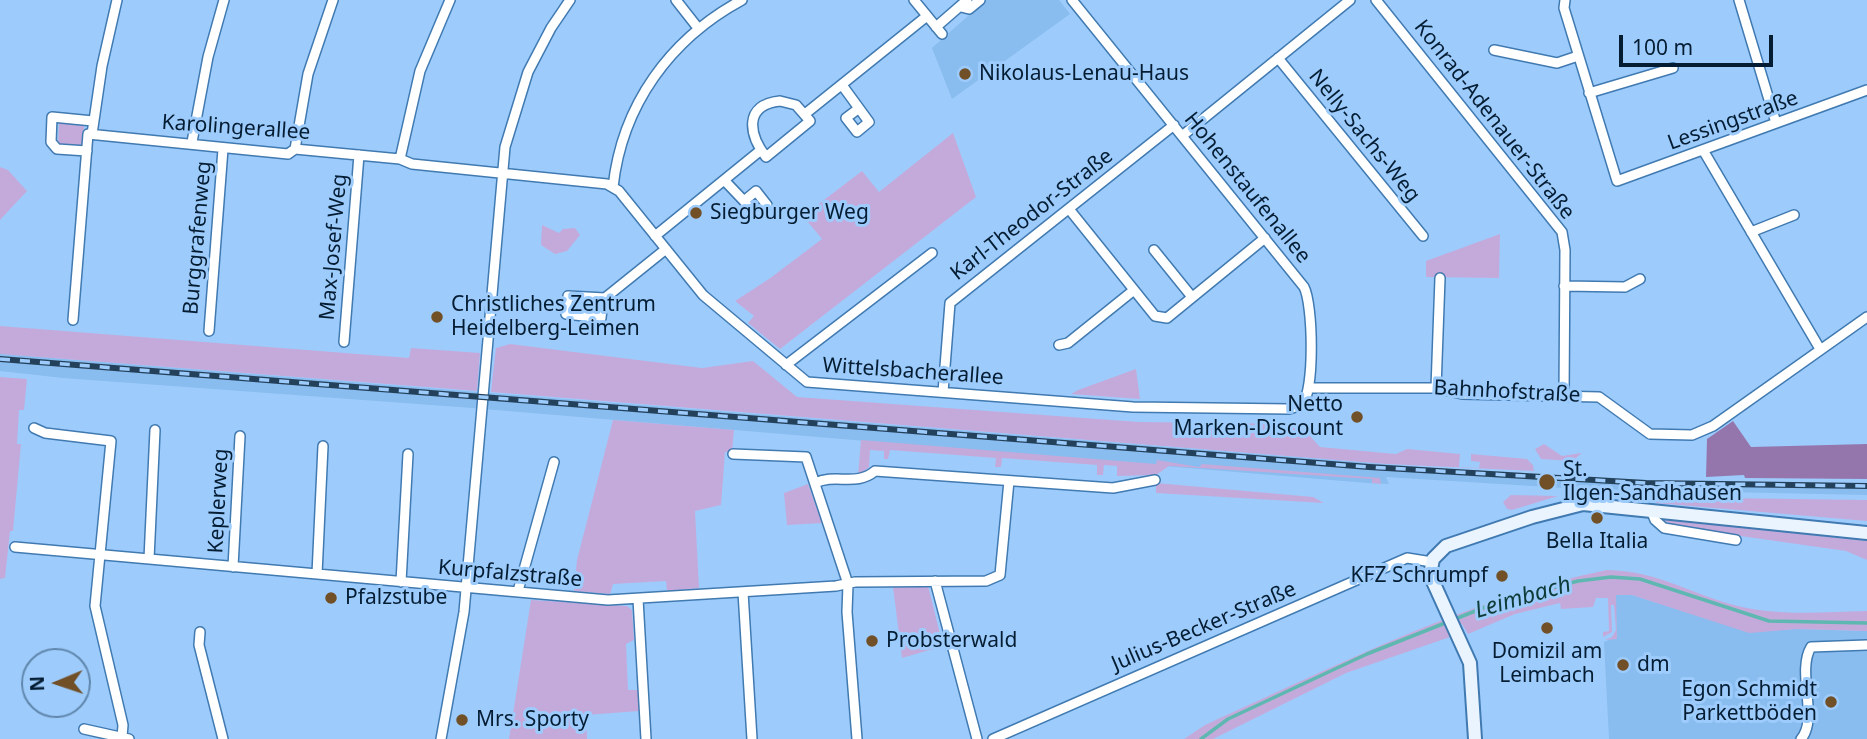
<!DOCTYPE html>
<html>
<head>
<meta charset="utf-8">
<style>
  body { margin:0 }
  #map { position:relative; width:1867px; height:739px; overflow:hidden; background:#9dccfc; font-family:"Noto Sans",sans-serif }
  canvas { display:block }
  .north { position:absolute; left:21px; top:648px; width:70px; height:70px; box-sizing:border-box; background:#9dccfc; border:2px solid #6086ac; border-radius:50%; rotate:268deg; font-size:19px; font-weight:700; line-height:28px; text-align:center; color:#051d33 }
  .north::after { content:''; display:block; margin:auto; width:24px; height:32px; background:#714f27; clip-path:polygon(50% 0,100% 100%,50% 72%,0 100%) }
  .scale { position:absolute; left:1619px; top:35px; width:154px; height:32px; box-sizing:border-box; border:4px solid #051d33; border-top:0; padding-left:9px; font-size:21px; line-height:24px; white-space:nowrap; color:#051d33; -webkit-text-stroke:5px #9dccfc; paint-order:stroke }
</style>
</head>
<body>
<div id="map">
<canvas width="1867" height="739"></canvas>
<div class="north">N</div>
<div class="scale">100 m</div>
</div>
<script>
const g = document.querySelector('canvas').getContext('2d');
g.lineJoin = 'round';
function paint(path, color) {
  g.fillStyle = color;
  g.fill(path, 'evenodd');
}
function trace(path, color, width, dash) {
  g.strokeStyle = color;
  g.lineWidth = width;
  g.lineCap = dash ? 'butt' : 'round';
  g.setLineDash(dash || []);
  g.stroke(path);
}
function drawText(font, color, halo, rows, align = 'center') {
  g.font = font + ' "Noto Sans",sans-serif';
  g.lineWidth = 6;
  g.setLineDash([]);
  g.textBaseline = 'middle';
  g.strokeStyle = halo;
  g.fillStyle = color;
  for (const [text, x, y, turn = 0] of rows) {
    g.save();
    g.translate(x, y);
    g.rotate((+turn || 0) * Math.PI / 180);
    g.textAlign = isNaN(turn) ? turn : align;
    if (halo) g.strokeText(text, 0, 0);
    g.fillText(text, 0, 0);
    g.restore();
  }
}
paint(new Path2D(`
  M986,0H1059L1070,14L952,99L932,48Z
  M0,354L1496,473L1671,481L1867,484V495L1581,489L1386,477L1389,484L1367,483L472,408L63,378L0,371Z
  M1615,595H1632L1749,632L1797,629L1867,631V739H1609L1604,642L1617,637Z`), '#89bcef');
paint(new Path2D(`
  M59,123L84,126L83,146L58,144Z
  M953,133L976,197L780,349L748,323L754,316L735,301L769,279L822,239L803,216L862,171L879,192Z
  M0,167L8,170L27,191L0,220Z
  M542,225L559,233L563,229L575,228L580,235L567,251L555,254L541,245Z
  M1500,234L1499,278L1426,277V261Z
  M0,326L409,358L411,348L480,353L477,391L0,354Z
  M510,344L702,368L753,361L797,397L1139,422L1299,424L1320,447L1396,454L1407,449L1460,454L1459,467L1479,468L1480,462L1471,461V454L1527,459L1533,465L1534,471L1387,464L491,392L496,348Z
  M1136,369L1140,399L1071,394L1078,390Z
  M0,377L27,379L24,410H19L17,444H21L13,531H10L5,578L0,579Z
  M613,420L734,430L732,452H725L721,505L695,511L699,588L667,591L666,581L613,584L610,594L574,591L577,560Z
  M861,440L1156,464L1157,460L1199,467L1202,464L1380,478L1381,484L1372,483V479L1169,466L1156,475L1117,476V466L1104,465L1103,475H1097V465L1002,458L1001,467H995L996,458L890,450L888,459H884V451L870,450L869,467L858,476Z
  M1544,444L1562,456L1582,453L1572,461L1541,459L1535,449Z
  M1156,483L1313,497L1324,503L1156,493Z
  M808,484L822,523L787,525L784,493Z
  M1511,495L1558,496L1512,510L1507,509L1503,502Z
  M1653,497L1867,500V521L1656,503Z
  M1661,519L1867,541V560L1846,551L1677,527Z
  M1607,570C1661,571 1693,596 1742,607C1782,616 1826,612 1867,611V631L1797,629L1749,633L1632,595H1616L1617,639L1605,640L1612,637L1616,630L1614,605H1611L1612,632L1603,637V632L1609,631L1608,598H1596L1593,607L1561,609L1560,603L1515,614L1468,634L1462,624L1446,629L1450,637L1346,673L1213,739H1184L1205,725C1336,666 1466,599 1607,570Z
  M928,586L943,646L902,658L893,587Z
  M531,600L627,606L632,610L634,640L626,644L628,690H638L639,711L586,715L587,739H509Z`), '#c4aadb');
paint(new Path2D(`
  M1733,421L1751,447L1867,444V479L1745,478L1744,475L1706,477L1707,439Z`), '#9476ad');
trace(new Path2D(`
  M1201,739L1228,719L1367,654L1498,602L1578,581L1611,577L1640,579L1769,621L1867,623`), '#5eb8b1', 3.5);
const street = new Path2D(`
  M676,0L698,28
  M914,0L942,34
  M1376,0L1562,232L1565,250L1564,396
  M1565,0L1564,8L1617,181L1867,90
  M1739,0L1776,123
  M961,7L969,9L980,0
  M936,27L967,0
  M1494,50L1557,63L1578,56
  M1278,58L1423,236
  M842,85L869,122L857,132L846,118L858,109
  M1589,93L1673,68
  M780,101L796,105L810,121L766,157C749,135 743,105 780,101Z
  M805,114L927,16
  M92,134L102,66L117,0
  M1182,136L1350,0
  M192,142L208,57L224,0
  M295,149L308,74L333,0
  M1703,150L1820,349
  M87,151L57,149L51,142L52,117L93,121
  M400,159L420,71L450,0
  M724,180L744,201L756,191L767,205L755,215L744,201
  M613,187C622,105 670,39 742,0
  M1069,209L1155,316L1167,318L1265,238
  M1751,232L1794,215
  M655,236L761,150
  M1154,250L1192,297
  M1564,286L1625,287L1640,279
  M603,299L601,318L566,314L568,296L605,298L666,249
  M73,320L88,134L288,154L295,149L400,159L412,164L607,184L619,191L703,295L807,382L1133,407L1289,409L1302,405C1315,390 1313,304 1304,287L1072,0
  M209,331L223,149
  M344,342L359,155
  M1059,345L1068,343L1134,290
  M786,365L932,253
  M1309,388H1436L1462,394L1599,397L1650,434L1692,435L1713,426L1867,317
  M1436,388L1440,278
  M943,392L950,303L1174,125
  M34,428L45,433L111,441L95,606L123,725L122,737
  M733,454L806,457L848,584L847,612L857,739
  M815,483C836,473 856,487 875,471L1113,488L1155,480
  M1651,510L1655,520L1664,528L1736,540
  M15,547L608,600L836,586L855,582L986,581L1000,575L1009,481
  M149,559L155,430
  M233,567L240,436
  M317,574L323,446
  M935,581L977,739
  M401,582L408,454
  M518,591L554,462
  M743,592L752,739
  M638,599L646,739
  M200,632L199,645L223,739
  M84,729L129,739
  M441,739L464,612L505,147L528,72L551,28L570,0
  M993,739L1407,558L1432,562
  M1801,739C1819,719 1796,672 1811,647L1867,645`);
const secondary = new Path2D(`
  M1475,739L1470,663L1430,575L1433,559L1446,546L1532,517L1583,504L1867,533`);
trace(street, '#407ab1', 12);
trace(secondary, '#407ab1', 16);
trace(street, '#fff', 9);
trace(secondary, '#eaf4fe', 12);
const rail = new Path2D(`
  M0,359L1369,467L1646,483L1867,486`);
trace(rail, '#24415c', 6);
trace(rail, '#9dccfc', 3.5, [10]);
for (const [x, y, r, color] of [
  [965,74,7,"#714f27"],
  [696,213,7,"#714f27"],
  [437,317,7,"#714f27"],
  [1357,417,7,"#714f27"],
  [1547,482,9,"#714f27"],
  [1597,518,7,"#714f27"],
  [1502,576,7,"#714f27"],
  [331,598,7,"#714f27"],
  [1547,628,7,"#714f27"],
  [872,641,7,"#714f27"],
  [1623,665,7,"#714f27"],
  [1831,702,7,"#714f27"],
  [462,720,7,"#714f27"]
]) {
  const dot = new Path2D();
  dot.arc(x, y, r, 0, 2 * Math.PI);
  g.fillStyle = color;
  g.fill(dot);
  trace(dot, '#9dccfc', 2.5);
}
drawText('21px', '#051d33', '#9dccfc', [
  ["Nikolaus-Lenau-Haus",979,74],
  ["Siegburger Weg",710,213],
  ["Christliches Zentrum",451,305],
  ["Heidelberg-Leimen",451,329],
  ["Netto",1343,405,"right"],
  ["Marken-Discount",1343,429,"right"],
  ["St.",1563,470],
  ["Ilgen-Sandhausen",1563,494],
  ["Bella Italia",1597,542,"center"],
  ["KFZ Schrumpf",1488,576,"right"],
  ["Pfalzstube",345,598],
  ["Probsterwald",886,641],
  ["Domizil am",1547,652,"center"],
  ["Leimbach",1547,676,"center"],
  ["dm",1637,665],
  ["Egon Schmidt",1817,690,"right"],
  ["Parkettböden",1817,714,"right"],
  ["Mrs. Sporty",476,720]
], 'left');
drawText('21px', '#051d33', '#9dccfc', [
  ["Konrad-Adenauer-Straße",1494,120,52],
  ["Lessingstraße",1733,121,-20],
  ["Karolingerallee",236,128,4],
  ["Nelly-Sachs-Weg",1364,136,51],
  ["Hohenstaufenallee",1247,188,51],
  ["Karl-Theodor-Straße",1032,215,-38],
  ["Burggrafenweg",198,238,-85],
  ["Max-Josef-Weg",334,247,-85],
  ["Wittelsbacherallee",913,372,4],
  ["Bahnhofstraße",1507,392,3],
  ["Keplerweg",219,501,-87],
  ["Kurpfalzstraße",510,574,5],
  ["Julius-Becker-Straße",1204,627,-23]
]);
drawText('italic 23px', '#0e3a37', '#9dccfc', [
  ["Leimbach",1523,598,-16]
]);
</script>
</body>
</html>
